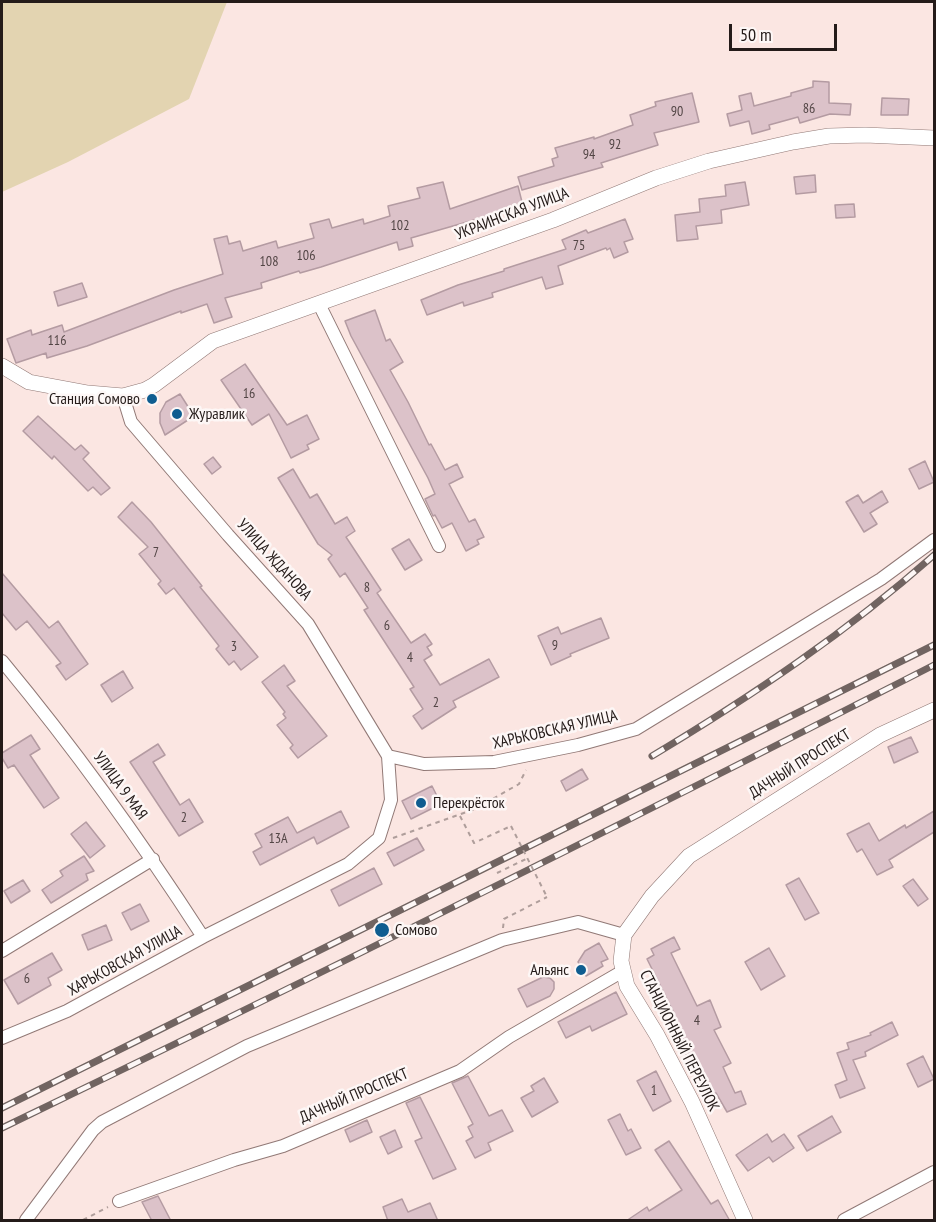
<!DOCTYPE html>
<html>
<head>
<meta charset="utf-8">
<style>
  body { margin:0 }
  #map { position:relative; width:936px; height:1222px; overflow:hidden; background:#fbe6e2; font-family:"PT Sans Narrow",sans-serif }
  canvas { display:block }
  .frame { position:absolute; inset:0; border:3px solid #241b19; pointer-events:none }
  .scale { position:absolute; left:729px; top:24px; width:108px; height:27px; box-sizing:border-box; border:3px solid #241b19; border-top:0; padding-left:8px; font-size:18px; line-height:21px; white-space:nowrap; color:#241b19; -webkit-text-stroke:4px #fdf7f6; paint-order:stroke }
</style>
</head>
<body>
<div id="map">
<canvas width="936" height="1222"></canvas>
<div class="frame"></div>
<div class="scale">50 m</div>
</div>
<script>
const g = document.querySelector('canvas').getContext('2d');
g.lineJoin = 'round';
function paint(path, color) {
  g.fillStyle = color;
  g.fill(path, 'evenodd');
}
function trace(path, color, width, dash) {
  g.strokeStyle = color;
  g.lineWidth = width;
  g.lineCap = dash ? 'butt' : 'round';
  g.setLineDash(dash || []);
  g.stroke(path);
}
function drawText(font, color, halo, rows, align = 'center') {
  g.font = font + ' "PT Sans Narrow",sans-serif';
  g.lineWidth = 5;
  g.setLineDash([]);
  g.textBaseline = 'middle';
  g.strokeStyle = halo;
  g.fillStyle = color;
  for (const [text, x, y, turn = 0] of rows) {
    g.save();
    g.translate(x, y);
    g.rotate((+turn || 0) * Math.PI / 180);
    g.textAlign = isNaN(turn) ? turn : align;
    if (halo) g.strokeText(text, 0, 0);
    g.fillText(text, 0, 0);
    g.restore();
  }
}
paint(new Path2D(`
  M2,2H227L189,99L68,162L2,192Z`), '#e3d4b1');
const building = new Path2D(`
  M813,81L829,82V103L851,104L850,115L830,114L800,123L798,117L769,125L770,129L752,134L749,121L730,126L727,114L742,110L739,96L751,93L754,106L791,96V93L813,87Z
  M692,93L699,122L654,133L658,145L601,163L603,167L522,190L518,177L554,166L552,159L558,157L555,148L594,137V139L633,125L630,115L656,106L655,102Z
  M882,98L909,99L908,115H881Z
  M815,175L816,192L796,194L794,177Z
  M443,182L450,209L518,186L523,206L411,238L413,246L399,250L397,242L321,267L300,273L299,271L261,283L262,288L225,298L232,317L214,323L207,304L181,313V311L87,346L47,358L46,353L16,363L7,339L31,330L32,335L62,325L64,332L174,290L223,274L214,239L227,236L229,244L240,241L243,251L276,241L278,248L314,238L310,224L329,219L332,228L363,219L364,224L390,216L388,206L420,198L417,188Z
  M745,182L749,205L721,210L722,223L696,226L698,239L677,241L675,215L700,212L699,199L726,196L725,185Z
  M854,204L855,217L836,218L835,205Z
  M625,219L633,239L624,242L628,252L614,258L610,248L607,250L606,248L558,266L563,284L546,289L542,277L492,293L493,297L464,306L463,302L427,315L421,300L458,285L504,271V269L566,249L562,240L586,230L588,233Z
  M82,283L87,297L58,306L54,292Z
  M375,310L386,341L390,339L403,362L390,370L408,402L429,445L431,444L445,470L457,464L463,477L449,484L469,522L475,519L484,537L477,540L479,544L466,551L452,523L442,528L435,515L433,516L425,499L435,494L428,478L351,336L345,321Z
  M245,364L287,425L307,415L319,439L307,445L309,449L291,458L269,414L252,425L221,380Z
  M180,394L194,416L165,435L160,423V413L166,402Z
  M38,416L75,450L81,445L89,453L83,459L110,488L101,495L93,487L88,491L54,456L52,459L23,431Z
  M213,457L221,467L212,474L204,464Z
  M925,461L934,482L919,489L909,469Z
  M293,469L310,498L317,494L335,524L347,517L355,531L346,537L381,590L377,593L411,643L425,634L432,644L427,647L432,655L424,660L440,685L489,659L499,677L453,701L456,707L422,729L413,716L423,709L410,689L414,687L364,610L368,608L345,573L340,577L328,559L332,555L318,544L278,478Z
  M882,491L888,502L870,513L877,524L864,532L846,502L858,495L863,503Z
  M132,502L151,522L202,586L200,587L258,657L241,670L234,661L229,665L216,649L219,646L174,588L166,594L158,584L161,581L139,554L148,547L118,517Z
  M409,539L422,560L405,570L392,549Z
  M2,573L49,628L58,621L88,664L66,680L56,666L61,663L27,621L16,630L2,613Z
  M601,618L609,638L570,654L571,656L551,665L538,636L558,627L561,634Z
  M284,665L295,681L287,686L327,736L298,758L290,748L293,745L277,725L286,718L283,714L285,712L262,682Z
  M123,671L133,688L112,702L101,685Z
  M31,735L40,749L30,755L59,798L44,808L14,765L8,768L2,758V753Z
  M911,737L918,752L894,763L888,747Z
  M158,744L165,755L153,762L180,805L189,799L203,822L179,836L130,762Z
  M582,769L588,779L566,791L561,781Z
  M432,786L441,804L411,819L402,801Z
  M341,811L349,827L317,844L314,837L260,865L253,852L262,847L255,834L288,817L297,833Z
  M934,811V832L889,860L893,867L877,875L862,849L857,852L847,834L869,823L879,841L905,825L906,828Z
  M86,822L105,846L90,858L71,834Z
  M417,838L424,850L394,866L387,853Z
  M84,856L94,871L86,874L88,880L51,903L42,890L63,876L60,871Z
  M374,868L382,884L339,906L331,890Z
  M799,878L819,913L805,920L786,885Z
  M913,879L928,899L918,906L903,886Z
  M23,880L30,891L11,903L4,891Z
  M140,904L149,921L131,930L122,913Z
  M106,925L112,940L88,950L82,935Z
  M674,937L680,949L671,953L697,1006L710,1000L721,1027L714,1030L731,1063L723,1067L735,1093L741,1091L746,1104L727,1112L716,1093L709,1097L701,1078L698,1079L686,1055L689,1054L673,1016L675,1015L647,959L654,955L651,949Z
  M599,943L608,959L601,962L603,966L586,976L578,962L585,951Z
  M769,948L785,976L761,990L745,962Z
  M52,953L62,970L48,978L51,985L18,1004L4,980Z
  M543,977L550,978L554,982V989L550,996L527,1007L518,989Z
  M616,992L627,1014L592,1031L590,1026L566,1038L558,1022Z
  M892,1022L898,1035L865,1052L866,1056L853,1060L865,1088L840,1098L835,1085L847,1080L837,1053L849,1049L847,1043L871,1035L870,1033Z
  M923,1056L934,1079L918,1087L907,1064Z
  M656,1071L671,1101L653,1111L637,1081Z
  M468,1076L489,1116L502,1110L513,1131L488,1143L491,1150L475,1158L466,1141L473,1137L468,1127L473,1124L452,1083Z
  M544,1078L558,1102L532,1117L521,1098L534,1091L531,1086Z
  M420,1097L456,1169L433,1179L415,1141L422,1138L406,1103Z
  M620,1114L628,1131L631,1129L641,1148L626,1155L608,1120Z
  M832,1116L841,1132L807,1151L798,1136Z
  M367,1120L372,1132L350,1142L345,1130Z
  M395,1130L402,1147L388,1154L380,1137Z
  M767,1134L772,1142L784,1134L794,1148L773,1162L769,1157L748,1171L736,1155Z
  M669,1141L711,1204L718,1200L730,1221H626L647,1207L649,1211L682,1190L655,1150Z
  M158,1196L171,1221H152L142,1202Z
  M402,1199L408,1212L430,1203L438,1221H388L383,1207Z`);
paint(building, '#dcc2c9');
trace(building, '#b49ba2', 1.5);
const minor = new Path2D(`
  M319,304L439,546
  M2,661C75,749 141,841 203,937
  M388,756L424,764L494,762L578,745L636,729L881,579L934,540
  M2,951L153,859
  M2,1038L67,1011L203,937L348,864L379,838L391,800L388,756L308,624L228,535L131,422L123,396
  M119,1201L234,1160L283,1146L460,1071L509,1037L623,971
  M26,1220L93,1130L102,1122L247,1046L502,940L578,922L624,935
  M844,1220L934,1172`);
const tertiary = new Path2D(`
  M2,366L29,382L88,393L123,396L145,390L154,385L213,341L553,220L656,178L709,161L793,142L829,136L865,135L934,138
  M745,1220L692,1102L657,1035L627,986L621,961L624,935L652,896L689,856L880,735L934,710`);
trace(minor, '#917976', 14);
trace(tertiary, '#917976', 16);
trace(new Path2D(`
  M460,816L474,843L511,826
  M393,838L475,809L519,784L526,770
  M497,873L528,858
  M503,928L504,919L547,897
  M83,1220L108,1207`), '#af9e9b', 2, [4.5, 4.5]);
trace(minor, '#fff', 12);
trace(tertiary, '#fff', 15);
const rail = new Path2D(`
  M652,756C752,696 847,632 934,555
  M2,1108L934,645
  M2,1128C314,977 625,823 934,665`);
trace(rail, '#716461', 7);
trace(rail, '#fdf7f6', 4.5, [14]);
trace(new Path2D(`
  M511,826L547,897`), '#af9e9b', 2, [4.5, 4.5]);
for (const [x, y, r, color] of [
  [152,399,6,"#0f5d90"],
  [177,414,6,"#0f5d90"],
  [421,803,6,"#0f5d90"],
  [382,930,8,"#0f5d90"],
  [581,970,6,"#0f5d90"]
]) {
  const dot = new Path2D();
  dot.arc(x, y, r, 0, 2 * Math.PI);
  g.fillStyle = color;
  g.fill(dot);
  trace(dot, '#fdf7f6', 2);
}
drawText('14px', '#524545', null, [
  ["86",809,109],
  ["90",677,112],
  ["92",615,145],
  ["94",589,155],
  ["102",400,226],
  ["75",579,246],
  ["106",306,256],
  ["108",269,262],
  ["116",57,341],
  ["16",249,394],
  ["7",156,553],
  ["8",367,588],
  ["6",387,626],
  ["9",555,646],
  ["3",234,647],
  ["4",410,658],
  ["2",436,703],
  ["2",184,818],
  ["13А",278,839],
  ["6",27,979],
  ["4",697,1021],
  ["1",654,1091]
]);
drawText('16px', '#241b19', '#fdf7f6', [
  ["УКРАИНСКАЯ УЛИЦА",512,214,-21],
  ["УЛИЦА ЖДАНОВА",274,560,48],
  ["ХАРЬКОВСКАЯ УЛИЦА",555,730,-13],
  ["ДАЧНЫЙ ПРОСПЕКТ",800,764,-32],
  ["УЛИЦА 9 МАЯ",120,786,54],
  ["ХАРЬКОВСКАЯ УЛИЦА",125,961,-29],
  ["СТАНЦИОННЫЙ ПЕРЕУЛОК",679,1041,63],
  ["ДАЧНЫЙ ПРОСПЕКТ",354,1096,-23]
]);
drawText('16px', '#241b19', '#fdf7f6', [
  ["Станция Сомово",140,399,"right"],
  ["Журавлик",189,414],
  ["Перекрёсток",433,803],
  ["Сомово",395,930],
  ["Альянс",569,970,"right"]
], 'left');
</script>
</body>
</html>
